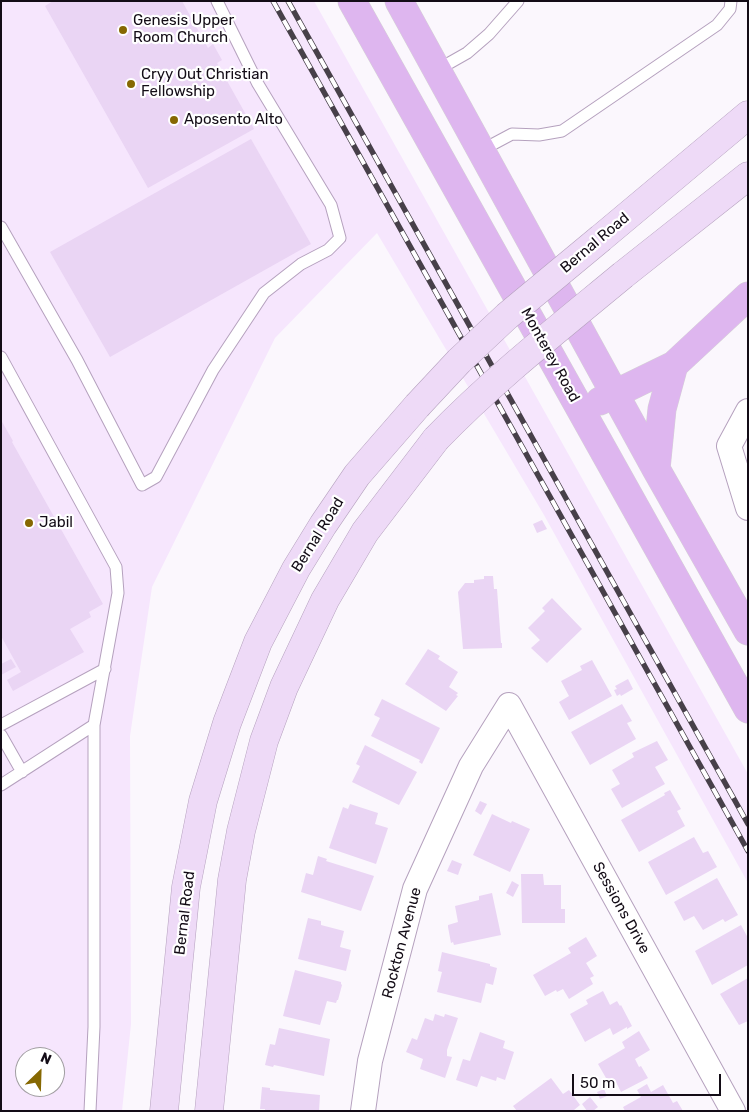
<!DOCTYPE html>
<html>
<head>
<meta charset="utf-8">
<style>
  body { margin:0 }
  #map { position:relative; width:749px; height:1112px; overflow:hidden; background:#fbf7fd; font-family:Rubik,sans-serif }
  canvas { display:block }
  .frame { position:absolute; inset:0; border:2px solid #130c16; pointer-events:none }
  .north { position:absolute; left:15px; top:1047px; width:50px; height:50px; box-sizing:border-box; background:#fff; border:1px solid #a19ea2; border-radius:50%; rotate:24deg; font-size:14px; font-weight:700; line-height:20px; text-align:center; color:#130c16 }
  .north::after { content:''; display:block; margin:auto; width:18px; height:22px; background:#866802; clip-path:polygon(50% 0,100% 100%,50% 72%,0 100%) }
  .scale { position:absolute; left:572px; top:1074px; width:149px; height:22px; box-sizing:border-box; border:2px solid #130c16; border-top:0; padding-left:6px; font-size:15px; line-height:18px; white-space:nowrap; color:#130c16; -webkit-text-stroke:4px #fff; paint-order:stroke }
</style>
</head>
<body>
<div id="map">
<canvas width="749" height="1112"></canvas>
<div class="frame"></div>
<div class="north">N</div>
<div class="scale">50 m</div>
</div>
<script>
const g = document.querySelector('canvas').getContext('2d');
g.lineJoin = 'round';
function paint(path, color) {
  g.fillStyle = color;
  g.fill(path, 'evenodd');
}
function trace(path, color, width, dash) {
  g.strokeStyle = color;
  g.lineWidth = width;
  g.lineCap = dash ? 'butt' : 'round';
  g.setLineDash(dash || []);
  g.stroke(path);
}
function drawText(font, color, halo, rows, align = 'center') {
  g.font = font + ' Rubik,sans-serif';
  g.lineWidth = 4.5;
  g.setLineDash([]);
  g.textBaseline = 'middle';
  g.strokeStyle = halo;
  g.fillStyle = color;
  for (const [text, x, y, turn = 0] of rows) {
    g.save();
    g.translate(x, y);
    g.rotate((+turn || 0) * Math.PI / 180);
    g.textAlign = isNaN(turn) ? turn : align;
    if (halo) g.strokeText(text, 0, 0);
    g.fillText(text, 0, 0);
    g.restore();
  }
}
paint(new Path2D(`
  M1,1H314L748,774V883L544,515L377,233L275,338L152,587L130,736L131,1024L122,1111H1ZM25,1057H55V1087H25Z`), '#f6e6fd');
paint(new Path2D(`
  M53,1H182L208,48L213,44L222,60L217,63L254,129L148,188L45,6Z
  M251,139L311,244L110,357L50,252Z
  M1,420L13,441L12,442L103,604L89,612L91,617L70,629L84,652L13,691L7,680L21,672L1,636Z
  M542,520L547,529L537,533L533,524Z
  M484,576H493L494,589H497L501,643H502V648L463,649L458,592L465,583H474V580L484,579Z
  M552,598L582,629L547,663L531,648L540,640L528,628L545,611L542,608Z
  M428,649L440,656L438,659L458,672L449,687L458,693L456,695L458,696L446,711L405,684Z
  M11,659L16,667L1,675V664Z
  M592,660L612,696L569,720L559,702L569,696L561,681L582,670L580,666Z
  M628,679L633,689L621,696L620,694L617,696L614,690L617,689L615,686Z
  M382,699L440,728L422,764L419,762L420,760L371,736L380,718L374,715Z
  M622,704L632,721L627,723L636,739L590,765L571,732Z
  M657,741L668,760L655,767L665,784L622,808L611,789L620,784L612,770L634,757L632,753Z
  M365,745L417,772L399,805L352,782L360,766L356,764Z
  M670,790L681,809L677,811L685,826L639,852L621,820L665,795L664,793Z
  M480,801L487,804L481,815L475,811Z
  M350,804L378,813L375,824L388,828L376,864L329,848L343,807L348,809Z
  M492,814L511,823L512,821L530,829L510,872L473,855Z
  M694,837L703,853L708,851L717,867L666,895L648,862Z
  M318,856L327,859L326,861L374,876L361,911L301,892L306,873L313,875Z
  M452,860L462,864L458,875L447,871Z
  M521,874H543L544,885H561V909H565V923H522Z
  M717,878L738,915L725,922L723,919L703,930L694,916L684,921L674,902Z
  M512,881L519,885L513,897L506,893Z
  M492,893L501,935L454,945L453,942L451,943L448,927V925L458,922L455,906L479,900V896Z
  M308,918L321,921V925L344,931L340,947L351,950L346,971L298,959Z
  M741,925L748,938V965L712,985L695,951Z
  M586,937L597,956L586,963L594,976L590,978L593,984L569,999L563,989L557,992L556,990L545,996L533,975L571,953L568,948Z
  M442,952L490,964V966L497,968L493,985L486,983L481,1003L437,992L442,972L438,971Z
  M295,970L341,982V984L342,985L338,1000H337L336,1003L327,1001L320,1025L283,1016Z
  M748,978V1021L739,1025L720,994Z
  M603,991L610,1005L617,1001L620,1006L621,1005L632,1026L627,1029V1027L613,1035L610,1028L585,1042L570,1014L588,1004L586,1000Z
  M435,1014L444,1017L445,1014L458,1018L447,1050V1056L452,1057L445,1078L420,1069L423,1059L406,1052L412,1038L417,1040L425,1018L433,1021Z
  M279,1028L330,1039L324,1076L274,1065L273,1067L265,1065L270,1044L275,1045Z
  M639,1031L650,1050L635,1059L639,1067L641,1066L648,1078L621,1092L616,1082L610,1085L598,1064L625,1048L622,1042Z
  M480,1032L505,1041L503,1048L514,1052L505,1080L497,1077L496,1081L481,1076L477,1087L456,1080L463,1059L470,1061Z
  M551,1078L563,1094L569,1090L580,1105L574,1110V1111H517L513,1106Z
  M647,1084L651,1092L663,1085L673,1103L677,1101L683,1111H625L623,1107L641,1097L637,1090Z
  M262,1087L270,1088V1090L320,1095L319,1111H265V1109H260Z
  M604,1089L607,1096L600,1099L597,1092Z
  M590,1097L598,1107L593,1111H587L582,1104Z`), '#ead5f4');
const lane = new Path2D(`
  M437,70L467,53L489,34L518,1
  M482,150L512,134L539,135L562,131L717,25L730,9L731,1
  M1,227L77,360L142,485L156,477L213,370L264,293L301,264L328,250L340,238L331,205L258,84L217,1
  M1,357L116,567L118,593L94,725L1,785
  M1,725L105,669
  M1,735L22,772
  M90,1111L94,1027V725`);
const street = new Path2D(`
  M748,411L729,446L748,508
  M363,1111L370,1061L415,889L471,766L509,705L733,1111`);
const secondary = new Path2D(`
  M601,238L748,115
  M623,275L748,176
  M164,1111L186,887L203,801L227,723L258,642L296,569L323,525L357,475L417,406
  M209,1111L232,880L241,831L264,741L284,687L325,600L365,532L436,439`);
const primary = new Path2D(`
  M352,1L748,709
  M399,1L656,469L748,631
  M600,401L674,365L748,296
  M656,469L662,409L674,365`);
trace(lane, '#b5a1be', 13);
trace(street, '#b5a1be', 26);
trace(secondary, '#b5a1be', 29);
trace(primary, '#d5d3d5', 29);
trace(lane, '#fff', 11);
trace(street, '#fff', 24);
trace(secondary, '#eedaf7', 28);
trace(primary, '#deb6ef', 28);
const rail = new Path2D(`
  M273,1L748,851
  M288,1L748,824`);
trace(rail, '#474049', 5.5);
trace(rail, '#fff', 4, [11]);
const secondaryBridge = new Path2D(`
  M417,406L459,361L507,316L601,238
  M436,439C494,379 559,328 623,275`);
trace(secondaryBridge, '#b5a1be', 29, []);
trace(secondaryBridge, '#eedaf7', 28);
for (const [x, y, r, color] of [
  [123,30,5,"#866802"],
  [131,84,5,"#866802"],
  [174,120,5,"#866802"],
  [29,523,5,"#866802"]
]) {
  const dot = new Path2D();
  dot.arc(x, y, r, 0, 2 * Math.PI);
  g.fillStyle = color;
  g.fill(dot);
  trace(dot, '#fff', 2);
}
drawText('15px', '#130c16', '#fff', [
  ["Genesis Upper",133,21],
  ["Room Church",133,38],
  ["Cryy Out Christian",141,75],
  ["Fellowship",141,92],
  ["Aposento Alto",184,120],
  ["Jabil",39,523]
], 'left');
drawText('15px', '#130c16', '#fff', [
  ["Bernal Road",595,243,-40],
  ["Monterey Road",550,355,61],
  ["Bernal Road",318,535,-58],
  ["Sessions Drive",621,908,61],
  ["Bernal Road",185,913,-83],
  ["Rockton Avenue",402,943,-75]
]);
</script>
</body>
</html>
